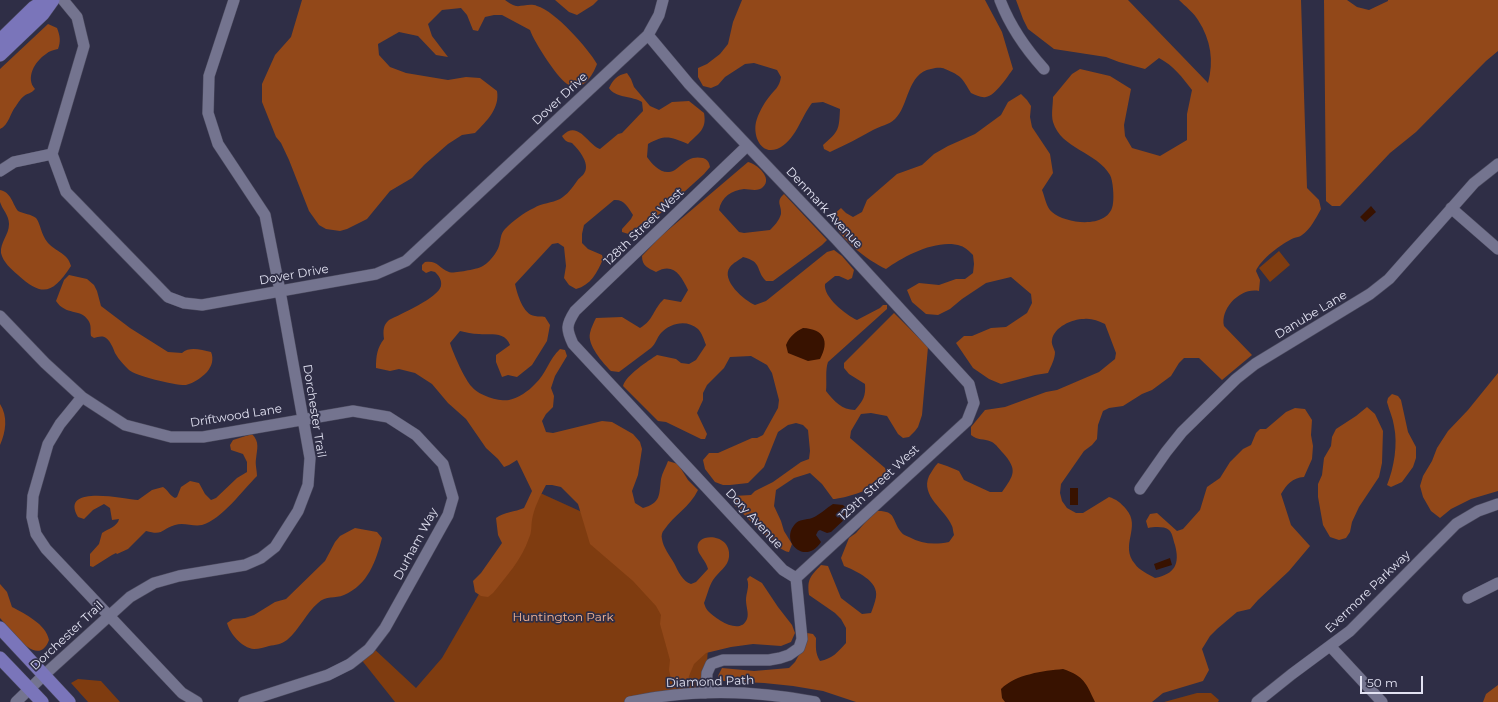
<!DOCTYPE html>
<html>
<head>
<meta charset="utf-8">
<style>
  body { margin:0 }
  #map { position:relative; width:1498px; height:702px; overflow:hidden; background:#2f2e46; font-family:Montserrat,sans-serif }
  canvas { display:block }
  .scale { position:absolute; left:1360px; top:676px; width:63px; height:18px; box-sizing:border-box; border:2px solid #e2e2f2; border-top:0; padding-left:5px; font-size:12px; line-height:14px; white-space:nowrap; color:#e2e2f2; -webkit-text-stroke:3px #2f2e46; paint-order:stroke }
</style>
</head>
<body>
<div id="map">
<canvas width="1498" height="702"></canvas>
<div class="scale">50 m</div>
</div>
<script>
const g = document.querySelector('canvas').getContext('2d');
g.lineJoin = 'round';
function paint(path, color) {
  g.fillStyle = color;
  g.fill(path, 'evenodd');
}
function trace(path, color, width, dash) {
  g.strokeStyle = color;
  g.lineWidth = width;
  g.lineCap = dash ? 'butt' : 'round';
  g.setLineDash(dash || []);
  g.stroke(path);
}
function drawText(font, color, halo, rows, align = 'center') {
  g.font = font + ' Montserrat,sans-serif';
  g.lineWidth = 3.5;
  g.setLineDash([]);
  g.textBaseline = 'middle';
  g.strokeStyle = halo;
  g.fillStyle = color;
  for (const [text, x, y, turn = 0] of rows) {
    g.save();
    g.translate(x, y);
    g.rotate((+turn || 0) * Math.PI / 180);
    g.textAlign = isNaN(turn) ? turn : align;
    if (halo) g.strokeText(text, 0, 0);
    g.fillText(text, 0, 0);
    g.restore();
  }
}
paint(new Path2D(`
  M1279,251L1290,265L1270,282L1259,268Z
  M538,492L582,512L708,648L705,692L642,702H395L360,658L372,647L416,688L442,658Z
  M78,679L101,681L120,702H88L71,683Z
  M1197,693H1211L1219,700L1218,702H1164Z`), '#7f3c10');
paint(new Path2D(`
  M302,0H505C508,2 512,5 516,6C521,7 530,3 537,6C555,11 588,48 597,64C593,75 583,92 569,85C559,81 534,42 530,30L502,15H494L485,17L478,31L473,30L467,15L461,8L442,10L428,24L432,36L448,57L436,55L418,36L399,32L378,44L379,55L390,67L406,73L448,80L466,77L480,78L497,91C500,108 487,121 475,133L462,135L448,144L424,165L412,178L390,191L367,219L347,229L340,231L326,229L319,225L309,211L289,160L281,143L276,137L262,102V84L275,55L291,37Z
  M555,0H598L593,5L577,15L569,12Z
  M742,0H985L1002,32L1013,69C1008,76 995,96 986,97C981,98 976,95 971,93C962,78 962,76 945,69C940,67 936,68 931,69C907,73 909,106 895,119C889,125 880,126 873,130C859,138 845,145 830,152L824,149L823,145C839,131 839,130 840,109L823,102L812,103C801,117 795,142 777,149C760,155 753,135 756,122C758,114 764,103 769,97C775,89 779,88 781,77L777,70L754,63L745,64L725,77L718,85L711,88L703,86L698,77V68L707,64L720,54L728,44L733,22Z
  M1016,0H1128L1208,83C1214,61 1211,40 1198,20C1194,13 1185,6 1179,0H1301L1307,188L1319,200L1321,209C1316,218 1310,230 1302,235C1300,237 1296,237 1294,238C1282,243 1260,260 1256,271L1260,280L1259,291C1241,287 1220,308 1224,326L1252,355L1222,380L1199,358H1184L1179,363L1171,376L1152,390L1142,394L1123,406L1109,408L1103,411L1098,425L1097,439L1092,445L1084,451L1061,484L1060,493L1062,501L1067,508L1076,513H1083L1109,497C1116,499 1121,503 1126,509C1142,527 1119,545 1135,564C1139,570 1148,574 1155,578C1175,574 1180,564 1175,545C1173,540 1173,534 1169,530C1164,526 1154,527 1148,528L1146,521L1150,514L1157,513L1177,531L1183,529L1200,510L1207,487L1220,478L1230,462L1243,449L1251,445L1256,433L1260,429H1266L1286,412L1295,408L1305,409L1312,420L1311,435L1313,446L1312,459L1304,477C1292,478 1287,484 1281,494L1291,525L1310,546L1289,571L1258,600L1250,609L1237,612L1217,629L1210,636L1202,649L1209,670L1203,681L1163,693L1152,702H856L823,691L793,686L764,683L724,681L720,679L718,676L722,668L754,671L789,668L795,662L805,644L807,633L813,634L816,638C816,647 815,653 820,661C832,659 838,652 846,643V628L841,619L835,613L809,595C807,579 810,577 821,565L828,566L841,598L862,614L871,613C873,608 875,602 876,597C879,581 856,571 844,566L841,558L849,538L856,533L875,511C897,510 891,519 901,532C903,535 907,536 909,537C922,544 934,545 949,542L954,535C953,532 953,528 952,526C945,509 920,496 929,476C932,471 934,467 938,463L947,466L959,471L964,480L990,492H1002C1014,475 1018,470 1003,453C1000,450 996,444 992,442C983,438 978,441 971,435V427L985,410L1005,407L1046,392L1057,390L1099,372L1115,359L1116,353L1105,324C1098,321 1091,318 1084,319C1072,319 1054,327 1052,340C1051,344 1054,348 1055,352C1055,359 1051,366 1048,373L1035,375L1001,384L989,379L973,368L956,343L964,336H972L991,328L1006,327L1027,313L1032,303L1031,294L1011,277L986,283L962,299L950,309L938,315L926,314L912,302L907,290L919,283L939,285L956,279H965L973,273L974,264L973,255C970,252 965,247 961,246C938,238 904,256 886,269C867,260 836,237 832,216L841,208L846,213L853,217L862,212L867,200L897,174L922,165L934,154L948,146L975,134L1001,115L1008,102L1021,94L1027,100L1031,106L1030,117L1032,127L1050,154L1053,173L1042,190C1045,197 1046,207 1052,212C1067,225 1111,229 1113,203C1114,197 1113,180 1110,175C1097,152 1061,149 1053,122C1051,114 1053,105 1053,97L1072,74L1080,69L1110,76L1131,89L1124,125L1125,136L1132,148L1160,156L1187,140V114L1192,90C1182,77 1174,66 1159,58L1145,69L1119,62L1106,57L1054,49L1028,29L1023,19Z
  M1324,0H1347L1357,7L1369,10L1388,1V0H1498V51L1486,61L1416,132L1390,153L1340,206H1332L1326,201Z
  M48,24L57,28C60,36 61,41 58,49C54,50 49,51 46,54C35,61 25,78 35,89C31,94 28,93 24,96C21,98 18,103 16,106C10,113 9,125 0,129V69Z
  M627,73L631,79L634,87L650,106L659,110L672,102L689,101L704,113C707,130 699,132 688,144C670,137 666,134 648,144L647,157C652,164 660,173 669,172C680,171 685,154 703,158C708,160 709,162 710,167L704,174L662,212L632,235L622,232V229L631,219L633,215C628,207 624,199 614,200L584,225L582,234V243L588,249L602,255L603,259C597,273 591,285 576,289L569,285L564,278L566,266L564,247L558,243L552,244L515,284C517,293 523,315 535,316C539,317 541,316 545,317L550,325L547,341L532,365L517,377L508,375L502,377L496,362V355L510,345C505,331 491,335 479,334C472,334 466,332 460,331L450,343C453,353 465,380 472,387C478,395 499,402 509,400C518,398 529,391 535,384C546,374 549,359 560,349L565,350L567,356L555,376L551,388L554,396L553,407L546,414L542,421L546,432L553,433L602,421L612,422L633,434L640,442L642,449L638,475L632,491L635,503L643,508C661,503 659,495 661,479C662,473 666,467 668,461L678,464L688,480L698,490C690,507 674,515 664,530C662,532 661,536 662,539C663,547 670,556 674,563C678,571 683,582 691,584L696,582L708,569C706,561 699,555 698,550C693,532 732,532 729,557C728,567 718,572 713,580C709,586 707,596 704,603C705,606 706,609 708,611C716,619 740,636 747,619C749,613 746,607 746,600C746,593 750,586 747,579L750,576L762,583L778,607L792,625L795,633L791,642L781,646L753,644L731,647L706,653L694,664L689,676L687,686L671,679L669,670L670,660L660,624L661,615L656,606L633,581L590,544L578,504L561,487L552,485H546C540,496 534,508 532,520C531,526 532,532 529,538C522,559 506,577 493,593L488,597L481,596L475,592L473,581L481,573L502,543L498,535L496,518C504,512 515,512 524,508L532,491L517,460L509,465L504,467L498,459L486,448L466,419L448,403L432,384L415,373L399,369L390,371L376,368C376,356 377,348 384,339C383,331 383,325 389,320C401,314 438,298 441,286C442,280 439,276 435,272L431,271L426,273L422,270V265L425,262C437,260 438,267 449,272C452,274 477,269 481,267C488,264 497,253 499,246C501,240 500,234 505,229C513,221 523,213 534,208C542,203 552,203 560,199C567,195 573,187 577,181C579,178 581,177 583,175C592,165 579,150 572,143C567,142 565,141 562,136C578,119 587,144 600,149L618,134L622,133L643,111L642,102C633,96 615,98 609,88C613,80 617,75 627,73Z
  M748,162C757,164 773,178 763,187C758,192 750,189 744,189C732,190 721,197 719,210L739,232L744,233L770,230C774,226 779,221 781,214C782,205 775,202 784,194L827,240L822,245L773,281H766C755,270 763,262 743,257C739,260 733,263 730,267C720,280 745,301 755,305L766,301L827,252L834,250L842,256L854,270L852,278L848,280L839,276H835L825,284C823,297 846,315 857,320L880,308L883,305H887V309L828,362C825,370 827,382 826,391C834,401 842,410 855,410C863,401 866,396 865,384L849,374L844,368V363L894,313L928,347L922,415L918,427L915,431L909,437L903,438L898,434L887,416L871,413L861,414L851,431L850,438L885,468L887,474C885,477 882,481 879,483C870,490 843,499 833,499L822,484L810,473L794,478L776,490L774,506L781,521L784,531L792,544L789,552C776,551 746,515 735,506L732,499L734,496L751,495L755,491L773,482L801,462L809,459L810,451L808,430L803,425L796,423L788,425L778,432L764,467L748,483L730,485H723L715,482L705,469L703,460L709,453H718L752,438H757L763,435L778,408L779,400L772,373L767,365L751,356L730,357L724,368L707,385L703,393V400L697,413L707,434L705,439H701L666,422L658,421L623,386C626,375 648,361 657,355L676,359L681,363L689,364L696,360L706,345C704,340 702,333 698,329C687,319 670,323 661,333C657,337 656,344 651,348L619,372L611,371C603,363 587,345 590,333C591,328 594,322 596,318L622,317L640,328C654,320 653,309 664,299L681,302L688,290C681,275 673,262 656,272C648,268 642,266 642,256L661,236Z
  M0,190C11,192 12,203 18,211C24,214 31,214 36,218C40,222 41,235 48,243C56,252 68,253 71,266C53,293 43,298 18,275C11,269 3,262 1,253C0,242 9,235 9,224C9,215 2,209 0,202C0,198 0,193 0,190Z
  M69,275L87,279L94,285L97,291L101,306L130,328L168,352L182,353C190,346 201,350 211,352C214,359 212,366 207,372C201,378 194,383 186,385C178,386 135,376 129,370C124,365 119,360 115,353C113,348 111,342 106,338C102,335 98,337 94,338L91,336C90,331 92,325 88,320C80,308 66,316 56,301L64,280Z
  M1498,373V491L1471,499L1451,509L1440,518L1431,511L1423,497L1420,486L1423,476L1432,461L1437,448L1448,431L1468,410Z
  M1392,394L1398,396L1401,400L1408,432L1416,447V458L1413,467L1402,482L1391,487L1387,485C1394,468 1398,444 1394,426C1393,418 1389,410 1387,402L1388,398Z
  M0,404C8,416 6,432 0,445Z
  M1367,407L1375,414L1383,431L1382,463L1379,477L1359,507L1352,522L1350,532L1346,538L1339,540L1330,537L1323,525L1318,497V484L1322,475L1324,458L1331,446L1332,437L1336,429L1356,416Z
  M252,434C260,442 257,449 256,459C255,464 257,470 257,476C243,490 221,520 202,525C193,527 184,522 175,525C161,529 164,536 146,531L128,549L117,554L116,553L112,555L93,567L90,566V554L99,544L102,533C108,529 118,526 119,519L112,520L110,508L104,504L93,510L84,519L78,517C59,484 124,499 138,500L152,490L163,487C168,490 170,496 175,498L177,497L181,487L190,481L199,483L205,494L211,500L216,498L237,478L247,472V462L243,454L231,450L230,445L233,440Z
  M355,528L377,532L382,538C376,561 368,585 344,595C335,599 326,595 318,603C306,613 300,629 287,640C282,644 275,645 269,646C265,647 259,649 254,649C242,648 230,634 227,623L233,619L245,618L254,615L275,602L286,599L325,561L335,542L340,536Z
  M0,584L7,592L12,607C25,614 46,624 49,640C38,670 10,629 0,618Z
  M1498,685V702H1483L1486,694Z`), '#924819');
paint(new Path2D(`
  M1371,206L1376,212L1365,222L1360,217Z
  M803,328C824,329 830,341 820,359L808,361L788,353L786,345C790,336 795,332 803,328Z
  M1070,488H1078V505H1070Z
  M833,504L843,505L845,507L847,517L831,532L827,533L820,530L818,531L816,535L821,542C806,566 779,542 795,524C799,519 806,520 812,518C820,515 826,508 833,504Z
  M1170,558L1172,565L1156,570L1154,564Z
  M1063,669C1084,676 1086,683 1095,702H1005L1002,698L1001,689C1016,674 1043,671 1063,669Z`), '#381200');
const minor = new Path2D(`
  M63,0L77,17L84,46L52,154L66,192L168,297L184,303L202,305L376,274L406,261L648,35L659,15L663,0
  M1000,0C1010,26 1025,48 1044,69
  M648,35L689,84L836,239L969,384L974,403L967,421L796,578
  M0,171L14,162L52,154
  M1451,208L1498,249
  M0,316L45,363L82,397L125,425L171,437H203L353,411L388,417L416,435L443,464L453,498L448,515L385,628L369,649L350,664L328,675L244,702
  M82,397L60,424L48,444L33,496L32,517L36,534L46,549L182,693L197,702
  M1140,489L1166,452L1182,432L1236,379L1255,364L1370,294L1389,279L1474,183L1498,164
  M1468,598L1498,583
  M1330,646L1382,702
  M706,693L707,673L711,664L723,660H769L780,658L789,655L799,648L802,639L796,578L783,570L573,344C566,329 566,325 575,311L747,146
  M16,702L44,675L130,597L154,583L179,576L245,565L261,558L275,547L298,511L308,485L310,458L280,291L265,215L218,144L208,113L209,76L234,0
  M630,702C691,689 754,690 815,702
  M1257,702L1292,674L1350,631L1456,524L1478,511L1498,504`);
const major = new Path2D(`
  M0,40L34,7L46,0
  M0,55L43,14L53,0
  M0,628L69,702
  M0,658L42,702`);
trace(minor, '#4c4b5f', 12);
trace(major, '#4c4b5f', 14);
trace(minor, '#74748f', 11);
trace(major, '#7a75ba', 13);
drawText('12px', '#e2e2f2', '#2f2e46', [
  ["Dover Drive",560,99,-43],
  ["Denmark Avenue",824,208,47],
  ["128th Street West",644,227,-44],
  ["Dover Drive",294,275,-10],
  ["Danube Lane",1311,315,-31],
  ["Dorchester Trail",314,411,81],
  ["Driftwood Lane",236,416,-9],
  ["129th Street West",879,483,-43],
  ["Dory Avenue",754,519,47],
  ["Durham Way",416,544,-62],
  ["Evermore Parkway",1368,592,-44],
  ["Dorchester Trail",67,636,-43],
  ["Diamond Path",710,682,-2]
]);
drawText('12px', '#f5b593', '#2f2e46', [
  ["Huntington Park",563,617]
]);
</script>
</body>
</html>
